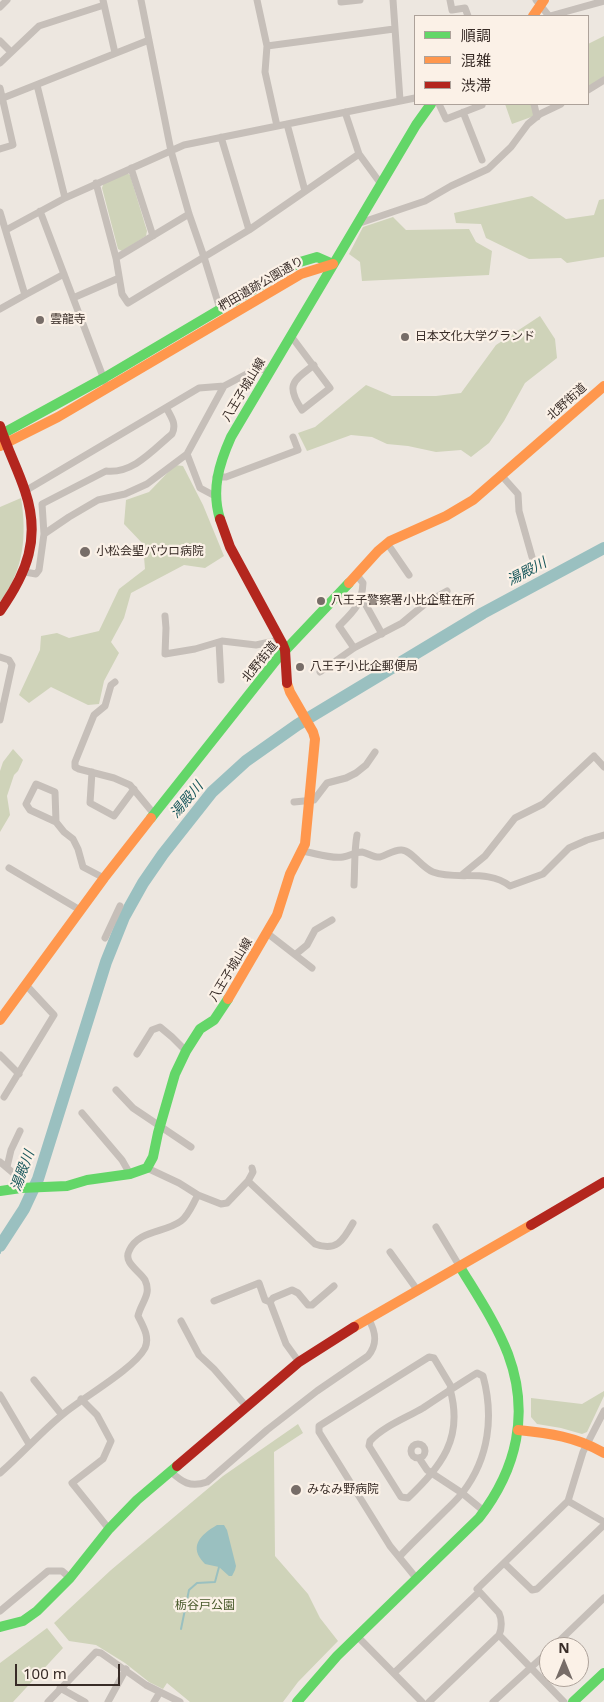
<!DOCTYPE html>
<html>
<head>
<meta charset="utf-8">
<style>
  body { margin:0 }
  #map { position:relative; width:604px; height:1702px; overflow:hidden; background:#ede7e0; font-family:"Noto Sans","Noto Sans JP",sans-serif }
  canvas { display:block }
  .legend { position:absolute; left:414px; top:15px; width:175px; height:90px; box-sizing:border-box; background:#fbf1e7; border:1px solid #ada29a; margin:0; padding:6px 9px; list-style:none; font-size:15px; color:#382c27 }
  .legend li { display:flex; align-items:center; gap:10px; height:25px }
  .legend b { width:25px; border:1px solid #ada29a }
  .north { position:absolute; left:539px; top:1637px; width:50px; height:50px; box-sizing:border-box; background:#fbf1e7; border:1px solid #ada29a; border-radius:50%; rotate:0deg; font-size:14px; font-weight:700; line-height:20px; text-align:center; color:#382c27 }
  .north::after { content:''; display:block; margin:auto; width:18px; height:22px; background:#776d68; clip-path:polygon(50% 0,100% 100%,50% 72%,0 100%) }
  .scale { position:absolute; left:15px; top:1664px; width:105px; height:22px; box-sizing:border-box; border:2px solid #382c27; border-top:0; padding-left:6px; font-size:15px; line-height:18px; white-space:nowrap; color:#382c27; -webkit-text-stroke:4px #fbf1e7; paint-order:stroke }
</style>
</head>
<body>
<div id="map">
<canvas width="604" height="1702"></canvas>
<ul class="legend">
<li><b style="height:6px;background:#63d668"></b>順調</li>
<li><b style="height:6px;background:#ff974d"></b>混雑</li>
<li><b style="height:6px;background:#b3261e"></b>渋滞</li>
</ul>
<div class="north">N</div>
<div class="scale">100 m</div>
</div>
<script>
const g = document.querySelector('canvas').getContext('2d');
g.lineJoin = 'round';
function paint(path, color) {
  g.fillStyle = color;
  g.fill(path, 'evenodd');
}
function trace(path, color, width, dash) {
  g.strokeStyle = color;
  g.lineWidth = width;
  g.lineCap = dash ? 'butt' : 'round';
  g.setLineDash(dash || []);
  g.stroke(path);
}
function drawText(font, color, halo, rows, align = 'center') {
  g.font = font + ' "Noto Sans","Noto Sans JP",sans-serif';
  g.lineWidth = 4.5;
  g.setLineDash([]);
  g.textBaseline = 'middle';
  g.strokeStyle = halo;
  g.fillStyle = color;
  for (const [text, x, y, turn = 0] of rows) {
    g.save();
    g.translate(x, y);
    g.rotate((+turn || 0) * Math.PI / 180);
    g.textAlign = isNaN(turn) ? turn : align;
    if (halo) g.strokeText(text, 0, 0);
    g.fillText(text, 0, 0);
    g.restore();
  }
}
paint(new Path2D(`
  M604,36V78L588,88V44Z
  M505,104H532L534,116L512,124Z
  M127,173L130,175L147,231L146,236L122,251L118,249L102,188L104,182Z
  M532,196L566,219L594,215L599,200L604,199V257L567,263L561,258L529,259L486,238L481,224L456,223L454,213Z
  M393,217L406,230L469,229L476,242L492,251L489,275L362,281L360,262L349,254L363,227Z
  M540,316L555,339L557,358L525,383L504,421L489,443L471,457L461,450L436,452L408,446L387,444L372,437L351,435L307,451L298,433L315,427L366,385L392,396H436L461,393L496,345Z
  M175,465L183,466L203,505L224,556L205,568L184,565L131,593L124,618L111,642L119,653L104,681L99,704L88,705L51,687L29,703L19,695L40,650L41,636L57,633L69,638L99,631L119,589L145,569L143,544L124,524L126,500L149,492Z
  M21,498C27,536 24,570 0,602V507Z
  M13,749L23,760L18,771L14,775L7,796L10,815L0,832V771L3,762Z
  M604,1391V1396L587,1432L582,1434L561,1428L537,1424L531,1417V1398L582,1404Z
  M298,1424L303,1433L274,1452L275,1556L308,1594L320,1618L338,1641L298,1682L283,1702H190L167,1683L163,1689L149,1682L125,1663L96,1645L69,1641L54,1623L111,1570L223,1476Z
  M47,1628L63,1648L13,1702H0V1663Z`), '#cfd3b9');
paint(new Path2D(`
  M217,1525H224L227,1530L236,1566L235,1570L232,1576H229L219,1567L205,1564C188,1547 200,1535 217,1525Z`), '#9ac0c0');
trace(new Path2D(`
  M0,1253L1,1245
  M181,1629L189,1590L197,1583L215,1582L219,1567`), '#9ac0c0', 2);
trace(new Path2D(`
  M0,1246L24,1209L38,1179L106,962L124,917L143,883L163,854L212,792L246,761L297,725L483,613L604,548`), '#9ac0c0', 12);
trace(new Path2D(`
  M103,0L115,53
  M141,0L171,151L189,214L204,257L249,230L221,137
  M257,0L267,46L265,72L277,126
  M341,0V2L360,0
  M393,0L400,100
  M450,0L452,10L465,8L468,16
  M536,0L549,16
  M0,7L7,0
  M550,16L604,1
  M0,41L11,52
  M267,46L394,29
  M0,63L39,26L104,5
  M37,85L65,198
  M0,88L13,145L0,149
  M588,90L604,80
  M3,98L149,40
  M439,104L446,119L482,105
  M534,104L537,117
  M345,112L359,154L381,184
  M463,112L482,160
  M287,124L305,191
  M131,168L153,236
  M96,183L116,258L122,294L128,303L204,257L220,309
  M40,211L105,382
  M0,212L25,295L0,309
  M357,224L425,201L451,186L488,169L511,147L528,124L540,114L561,104
  M6,230L65,198L184,145L415,98
  M249,230L359,154
  M116,258L189,214
  M25,295L64,274
  M73,298L119,278
  M291,336L330,388L302,410C285,385 293,381 314,365
  M187,454L200,488L215,496
  M502,476L518,494L519,511L532,557
  M216,477H226L298,450L293,437
  M25,491L199,388L224,386
  M44,534L42,504L106,471C133,474 153,450 172,434C177,424 171,417 167,409
  M387,543L409,575
  M25,572L36,574L39,570L44,534L69,517L98,500L125,494L147,484L187,454L224,386L256,369H263L269,373
  M362,598L382,634
  M165,616L166,628L165,654L195,649L222,641L256,645L279,640
  M219,642L221,680
  M354,648L339,626C354,611 362,604 363,583L356,574
  M0,657L9,660L12,665L0,720
  M320,672L354,648L402,623L426,603L447,591
  M115,682L111,685L105,706L94,715L75,762V767L79,769L114,778L130,785L154,814
  M92,772L90,803L114,816L134,789
  M294,802L314,800L327,783L346,778L356,773L366,765L375,752
  M56,822L30,810L26,804L36,784L55,792L56,822L64,832L73,839L78,849L83,867L104,878
  M302,851C315,853 330,859 343,857C350,856 355,852 362,852C368,853 374,858 380,857C387,855 395,849 402,850C412,851 422,868 433,872C457,881 487,868 510,886L543,874L569,848L587,840L604,835
  M9,868L80,910
  M463,874L485,856L515,818L543,804L594,756L604,767
  M354,885C355,868 354,851 357,835
  M267,933L312,968
  M105,938L120,906
  M296,954L307,945L315,930L332,920
  M137,1054L152,1030L160,1027L172,1037L186,1051
  M0,1055L19,1074
  M116,1090L133,1108L191,1147
  M4,1097L54,1015L26,985
  M82,1113L122,1160L130,1174
  M0,1162L18,1177L21,1188
  M7,1167L11,1150L20,1131
  M147,1168L179,1183L198,1195L221,1204L227,1203L248,1181L253,1172L252,1168
  M248,1181L315,1244C336,1252 343,1241 353,1223
  M436,1227L460,1267
  M390,1252L418,1291
  M214,1301L259,1283L265,1300L270,1302L286,1344L299,1362
  M270,1302L273,1298L292,1290L298,1293L308,1305H312L334,1286
  M181,1321L199,1355L214,1369L246,1406
  M34,1380L62,1415
  M0,1395L29,1444
  M81,1399L97,1415L111,1441L103,1459L72,1483L109,1529
  M411 1451a7 7 0 1 1 14 0a7 7 0 1 1-14 0Z
  M419,1458L427,1470L462,1493L485,1512
  M170,1471C182,1482 190,1488 207,1482L267,1430L317,1391L368,1356C379,1343 375,1330 368,1318
  M0,1473C21,1455 40,1433 62,1415C82,1398 134,1369 145,1348C150,1337 143,1326 138,1316C141,1302 152,1295 145,1280C140,1271 123,1263 129,1251C138,1230 165,1233 181,1221C189,1215 193,1203 198,1195
  M568,1501L604,1522
  M399,1557C413,1542 428,1528 442,1514C449,1507 457,1500 463,1492C489,1458 494,1416 483,1376L477,1373C459,1384 441,1396 423,1408C406,1418 384,1426 370,1441L369,1446L401,1497L408,1498C441,1466 464,1439 450,1389
  M504,1563L530,1588L532,1590L537,1589L604,1525
  M417,1579L390,1546L319,1432V1426L429,1357L434,1358L452,1388
  M0,1611L48,1571H62L70,1578
  M499,1635L564,1702
  M357,1636L422,1702
  M553,1647L604,1598
  M394,1673L479,1592
  M60,1688L85,1702
  M48,1702L96,1652L101,1653L146,1685L180,1702
  M108,1702L126,1669
  M154,1702L160,1692
  M429,1702L499,1635C502,1629 502,1619 499,1613L477,1589L568,1501L583,1452L604,1411
  M493,1702L549,1651`), '#c6bfb9', 7);
trace(new Path2D(`
  M0,435L104,378L300,262L317,257L333,264
  M220,519C211,490 219,464 231,437L416,125L431,104
  M151,818L277,659L349,583
  M0,1191L21,1188L67,1186L87,1180L130,1174L147,1168L153,1157L158,1133L175,1074L186,1051L200,1029L214,1020L228,999
  M0,1627L23,1621L37,1611L70,1578L109,1529L137,1500L177,1466
  M297,1702L337,1656L479,1518C517,1469 530,1413 508,1354C496,1323 477,1295 460,1267
  M573,1702L604,1673`), '#63d668', 10);
trace(new Path2D(`
  M533,16L544,0
  M0,446L58,417L301,274L333,264
  M349,583L378,551L390,541L446,516L473,500L604,386
  M228,999L277,915L290,874L305,844L315,739L313,732L290,692L287,683
  M0,1020L104,878L151,818
  M354,1327L531,1225
  M518,1430C549,1433 577,1437 604,1453`), '#ff974d', 10);
trace(new Path2D(`
  M0,426C7,449 18,469 25,491C41,538 27,573 0,611
  M220,519L230,547L283,645L285,650L287,683
  M531,1225L604,1182
  M177,1466L299,1362L354,1327`), '#b3261e', 10);
for (const [x, y, r, color] of [
  [40,320,5,"#776d68"],
  [405,337,5,"#776d68"],
  [85,552,6,"#776d68"],
  [321,601,5,"#776d68"],
  [300,667,5,"#776d68"],
  [296,1490,6,"#776d68"]
]) {
  const dot = new Path2D();
  dot.arc(x, y, r, 0, 2 * Math.PI);
  g.fillStyle = color;
  g.fill(dot);
  trace(dot, '#fbf1e7', 2);
}
drawText('12px', '#382c27', '#fbf1e7', [
  ["椚田遺跡公園通り",261,284,-30],
  ["八王子城山線",244,390,-59],
  ["北野街道",567,402,-42],
  ["北野街道",260,662,-51],
  ["八王子城山線",231,970,-59]
]);
drawText('12px', '#382c27', '#fbf1e7', [
  ["雲龍寺",50,320],
  ["日本文化大学グランド",415,337],
  ["小松会聖パウロ病院",96,552],
  ["八王子警察署小比企駐在所",331,601],
  ["八王子小比企郵便局",310,667],
  ["みなみ野病院",307,1490]
], 'left');
drawText('12px', '#475829', '#fbf1e7', [
  ["栃谷戸公園",205,1606]
]);
drawText('italic 14px', '#19585c', '#fbf1e7', [
  ["湯殿川",527,572,-28],
  ["湯殿川",187,800,-50],
  ["湯殿川",23,1171,-70]
]);
</script>
</body>
</html>
